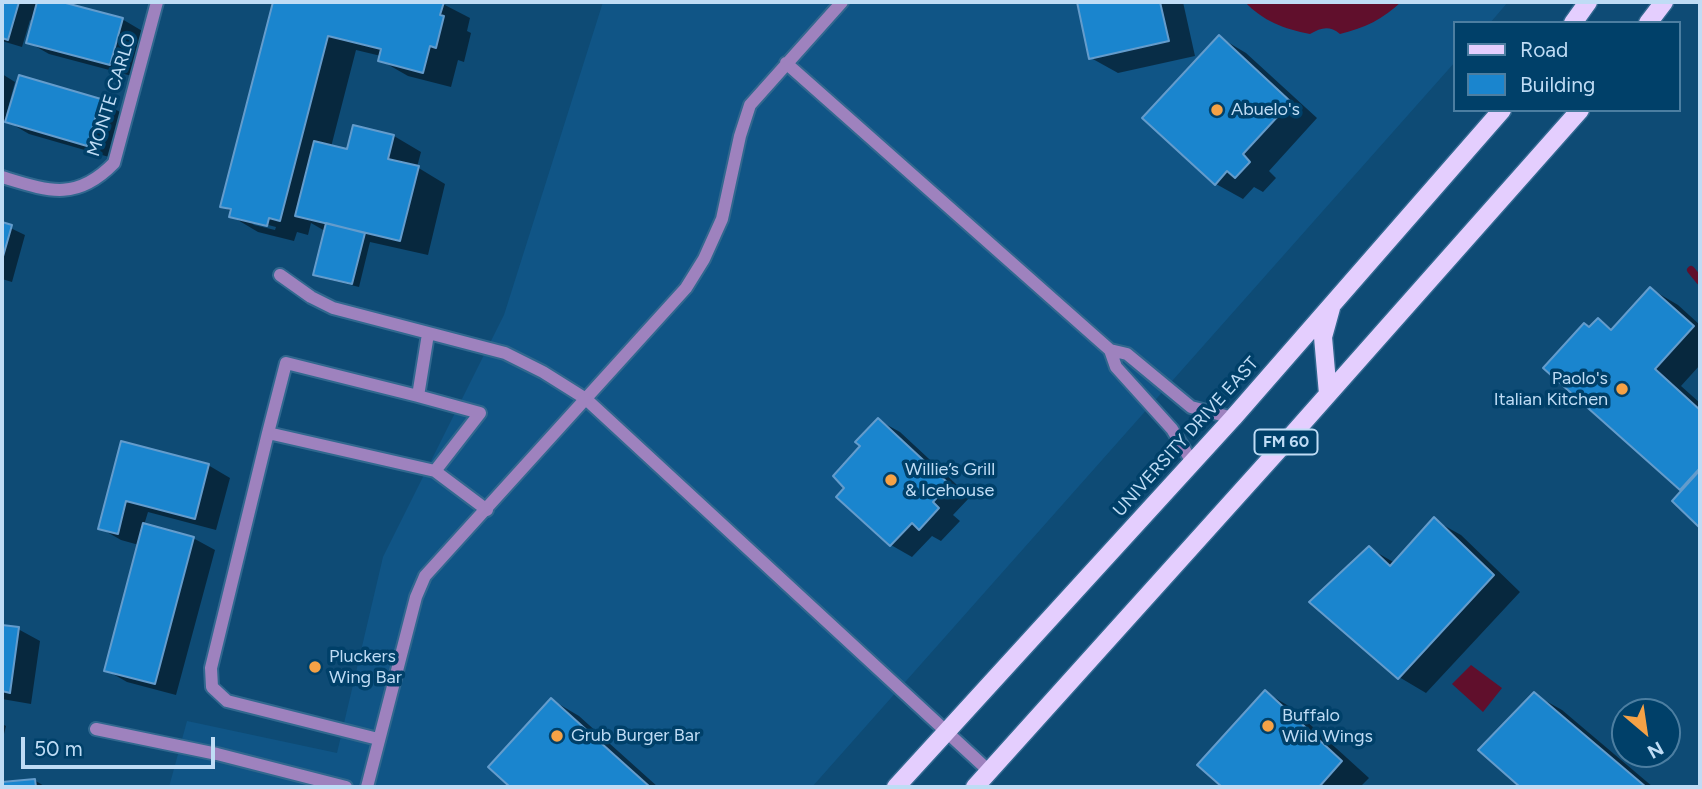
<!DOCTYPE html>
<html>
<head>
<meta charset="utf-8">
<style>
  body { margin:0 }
  #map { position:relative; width:1702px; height:789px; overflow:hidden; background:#0e4b75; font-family:Figtree,sans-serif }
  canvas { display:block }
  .frame { position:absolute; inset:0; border:4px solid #bfdcf5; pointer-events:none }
  .legend { position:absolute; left:1453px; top:21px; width:228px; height:91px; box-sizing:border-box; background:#004069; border:2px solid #4c7ea1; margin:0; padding:9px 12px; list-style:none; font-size:21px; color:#bfdcf5 }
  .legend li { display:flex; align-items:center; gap:14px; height:35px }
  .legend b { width:35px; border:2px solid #4c7ea1 }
  .north { position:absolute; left:1611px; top:698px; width:70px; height:70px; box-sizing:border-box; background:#004069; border:2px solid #4c7ea1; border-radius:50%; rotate:151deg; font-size:19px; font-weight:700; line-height:28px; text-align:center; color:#bfdcf5 }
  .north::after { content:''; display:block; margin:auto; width:24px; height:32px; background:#f5a246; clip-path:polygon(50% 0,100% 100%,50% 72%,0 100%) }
  .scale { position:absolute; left:21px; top:737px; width:194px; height:32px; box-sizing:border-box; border:4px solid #bfdcf5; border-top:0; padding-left:9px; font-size:21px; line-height:24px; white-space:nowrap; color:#bfdcf5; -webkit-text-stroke:5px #004069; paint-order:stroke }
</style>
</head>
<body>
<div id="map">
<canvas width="1702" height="789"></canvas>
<div class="frame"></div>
<ul class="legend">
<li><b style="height:9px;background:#e4cefe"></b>Road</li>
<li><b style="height:19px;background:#1a85ce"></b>Building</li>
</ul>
<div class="north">N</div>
<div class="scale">50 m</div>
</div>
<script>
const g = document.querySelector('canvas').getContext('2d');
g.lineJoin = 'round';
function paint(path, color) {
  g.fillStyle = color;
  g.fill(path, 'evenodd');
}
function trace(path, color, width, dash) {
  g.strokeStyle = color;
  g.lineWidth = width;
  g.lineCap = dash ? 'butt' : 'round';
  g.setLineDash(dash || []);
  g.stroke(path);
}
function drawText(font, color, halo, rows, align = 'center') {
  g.font = font + ' Figtree,sans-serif';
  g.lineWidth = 7;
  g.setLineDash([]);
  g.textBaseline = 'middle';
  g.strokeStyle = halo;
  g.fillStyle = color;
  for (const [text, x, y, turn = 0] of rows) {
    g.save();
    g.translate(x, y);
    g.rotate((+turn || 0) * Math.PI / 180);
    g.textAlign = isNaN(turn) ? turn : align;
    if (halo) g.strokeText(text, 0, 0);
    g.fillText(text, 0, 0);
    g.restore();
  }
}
paint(new Path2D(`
  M603,2H1508L1490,23H1455V62L812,787H169L187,721L337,753L383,557L504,315Z`), '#105586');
paint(new Path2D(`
  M1245,2H1401C1383,19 1365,28 1340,34C1329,25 1321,28 1310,34C1284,29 1263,21 1245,2Z
  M1471,665L1502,688L1483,712L1452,684Z`), '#600f2c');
paint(new Path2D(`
  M2,2L38,4L39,2H55L122,19L144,32L132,76L49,54L28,42L33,21L30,20L22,47L2,41Z
  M275,2H439L470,18L467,31L471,33L464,62L458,60L451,87L408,76L380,60L381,56L356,50L331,147L348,151L394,136L421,152L417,167L445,184L428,255L370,242L359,287L322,278L315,274L325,231L311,223L308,235L297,232L294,241L258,232L231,216L232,212L222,206ZM249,220L276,227L275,230L254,225Z
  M1079,2H1183L1195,56L1118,73L1091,58Z
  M1219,37L1246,53L1317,118L1269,171L1276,178L1263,192L1254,187L1243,199L1216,184Z
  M2,74L15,82L6,115L100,101L122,113L109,157L29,134L5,120L2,126Z
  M2,224L25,235L12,282L2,279Z
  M1651,289L1678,305L1700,325V365L1681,386L1700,403V526L1674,501L1683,491L1546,368L1598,320L1614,330Z
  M878,420L900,432L970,497L953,515L960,521L941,541L932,536L912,557L891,545L839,496L847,487L862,446Z
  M122,443L208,465L230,478L216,530L148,512L144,525L193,538L215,550L176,695L127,682L106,670L139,545L121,540L100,528Z
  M1434,520L1461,535L1520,592L1426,693L1399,677L1369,548L1395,563Z
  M2,627L18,629L40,641L31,704L2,699Z
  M1265,692L1292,708L1369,778L1360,787H1224L1199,765Z
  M1535,695L1562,710L1653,787H1522L1481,750Z
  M552,700L579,716L658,787H512L490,767Z
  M2,724L6,726L2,742Z
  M34,780L46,787H2V784Z`), '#0007');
trace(new Path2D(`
  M1691,270L1700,281`), '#600f2c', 8);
const building = new Path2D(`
  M2,2H19L8,40L2,38Z
  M37,2H62L123,18L110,65L26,43Z
  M273,2H444L440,15L444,16L436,48L430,46L423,73L378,61L381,49L328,36L280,221L269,218L267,226L229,217L231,209L220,207Z
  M1077,2H1160L1169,41L1089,59Z
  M1219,35L1291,102L1243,154L1250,162L1235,178L1227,171L1215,185L1142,118Z
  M19,75L101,99L87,146L5,122Z
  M353,125L394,135L388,159L419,166L400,241L295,216L314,141L347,149Z
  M2,222L12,225L2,260Z
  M326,223L365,233L352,284L313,275Z
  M1650,287L1694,326L1655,369L1700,410V468L1680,490L1543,368L1584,323L1589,327L1598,318L1611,330Z
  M878,418L949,484L933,502L939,508L919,530L912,523L890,546L836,497L844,488L833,476L860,446L855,442Z
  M121,441L209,464L195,519L126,501L118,534L98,529Z
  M1700,470V528L1672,501Z
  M1434,517L1494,575L1398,679L1309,602L1369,546L1390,566Z
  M143,523L194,537L155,684L104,671Z
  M2,625L19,627L10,693L2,691Z
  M1265,690L1342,761L1319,787H1222L1197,765Z
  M1534,692L1646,787H1520L1478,750Z
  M551,698L650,787H510L488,767Z
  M35,779L36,787H2V782Z`);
paint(building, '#1a85ce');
trace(building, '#649ccc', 2);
const minor = new Path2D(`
  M786,63L1110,350L1127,354L1191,407L1233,418
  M2,177C48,191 76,202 114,163L157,2
  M280,275L311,297L333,308L505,353L543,372L586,399L989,771
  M1110,350L1116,367L1172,429L1192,462
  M268,433L286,363L418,396
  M435,471L487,510
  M96,729L217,754L346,787
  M378,739L227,701L212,687L211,668L268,433L435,471L480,413L418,396L428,334
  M367,787L416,597L425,576L686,288L704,259L722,219L740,136L750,105L842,2`);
const major = new Path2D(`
  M1573,23L1588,2
  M1648,23L1664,2
  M1328,394L1323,337L1331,308
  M896,787L1233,418L1502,110
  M975,787L1292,435L1580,110`);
trace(minor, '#31688f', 16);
trace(major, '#31688f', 21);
trace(minor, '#9e82be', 12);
trace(major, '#e4cefe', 18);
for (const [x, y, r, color] of [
  [1217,110,7,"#f5a246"],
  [1622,389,7,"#f5a246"],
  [891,480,7,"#f5a246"],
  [315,667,7,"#f5a246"],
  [1268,726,7,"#f5a246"],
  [557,736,7,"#f5a246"]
]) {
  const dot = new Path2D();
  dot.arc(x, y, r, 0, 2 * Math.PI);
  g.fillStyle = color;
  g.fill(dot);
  trace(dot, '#004069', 2.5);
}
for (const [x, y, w] of [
  [1286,442,63]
]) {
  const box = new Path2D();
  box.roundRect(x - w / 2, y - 12.5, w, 25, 5);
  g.fillStyle = '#004069';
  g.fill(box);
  trace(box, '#bfdcf5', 2);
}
drawText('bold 16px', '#bfdcf5', null, [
  ["FM 60",1286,442]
]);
drawText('18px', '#bfdcf5', '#004069', [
  ["MONTE CARLO",112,95,-73],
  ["UNIVERSITY DRIVE EAST",1186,437,-48]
]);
drawText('18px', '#bfdcf5', '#004069', [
  ["Abuelo's",1231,110],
  ["Paolo's",1608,379,"right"],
  ["Italian Kitchen",1608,400,"right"],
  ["Willie’s Grill",905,470],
  ["& Icehouse",905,491],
  ["Pluckers",329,657],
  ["Wing Bar",329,678],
  ["Buffalo",1282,716],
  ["Wild Wings",1282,737],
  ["Grub Burger Bar",571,736]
], 'left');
</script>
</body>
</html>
